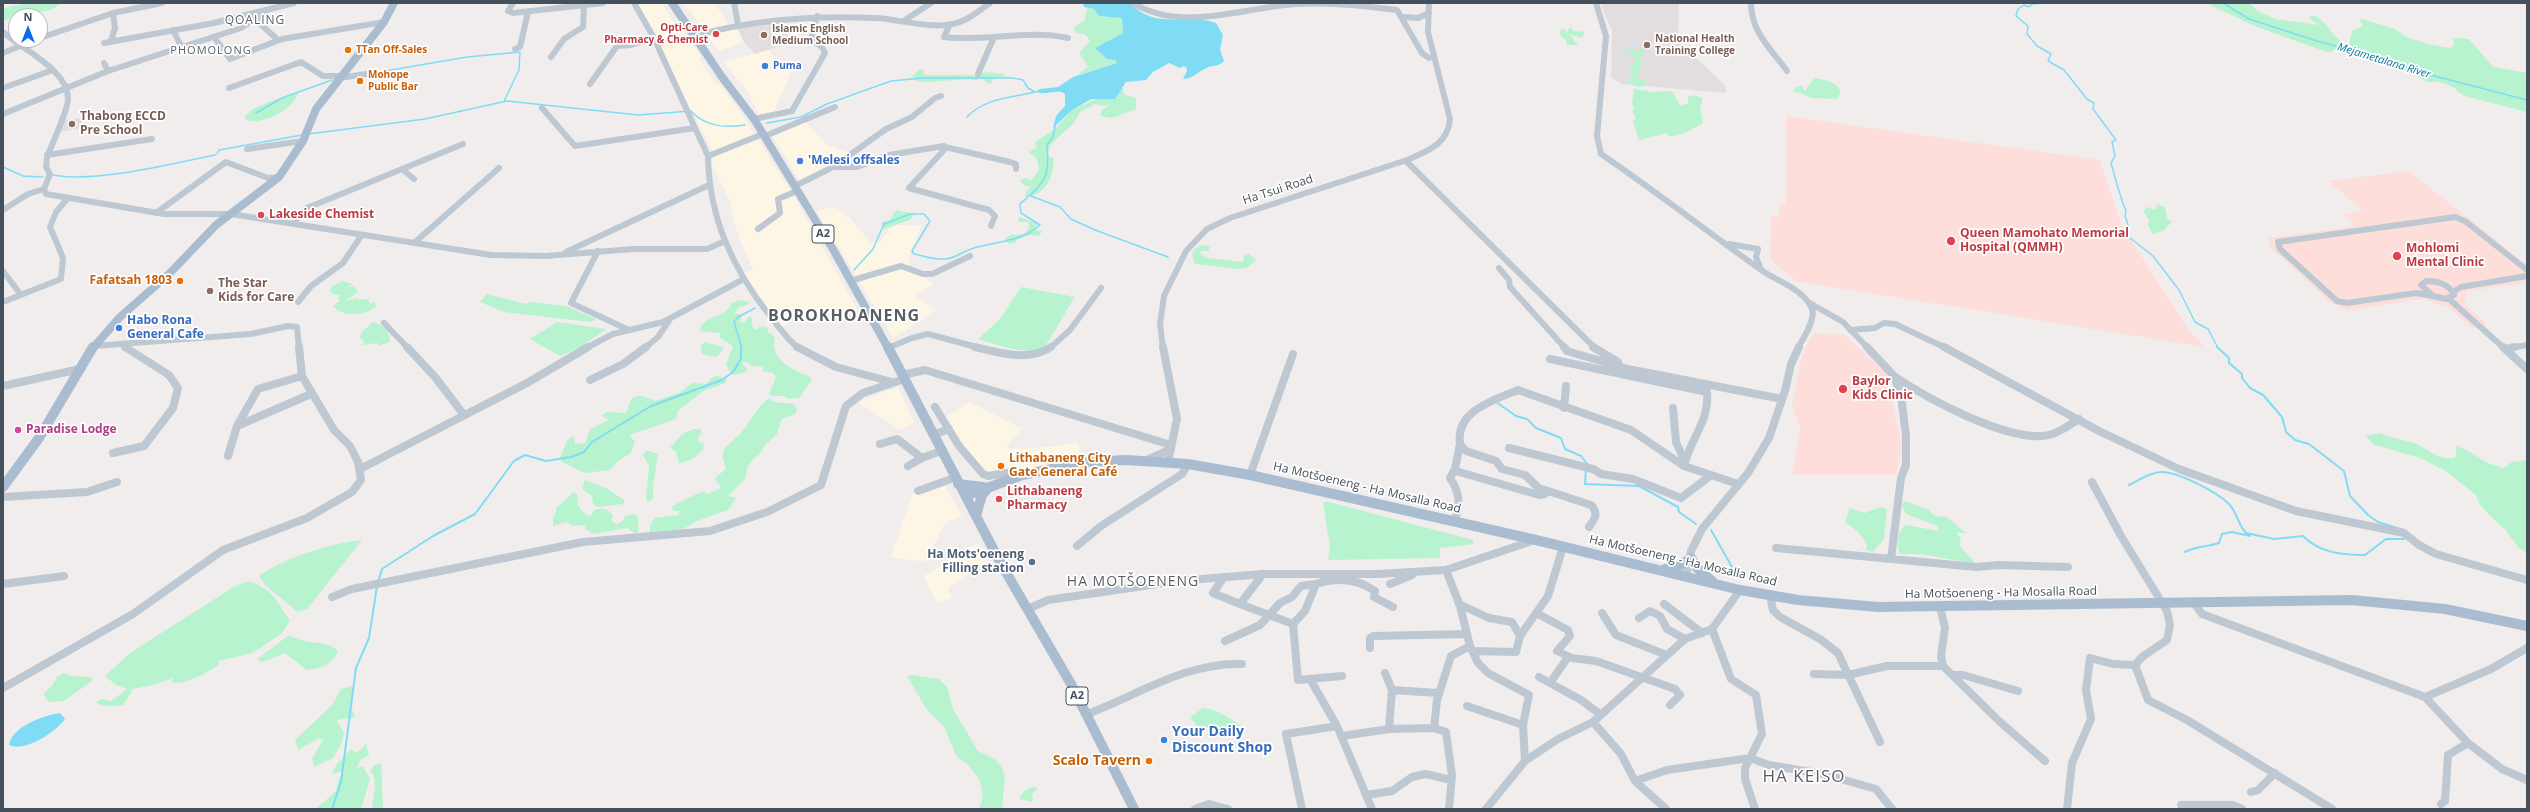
<!DOCTYPE html>
<html>
<head>
<meta charset="utf-8">
<style>
  body { margin:0 }
  #map { position:relative; width:2530px; height:812px; overflow:hidden; background:#f1eded; font-family:"Open Sans",sans-serif }
  canvas { display:block }
  .frame { position:absolute; inset:0; border:4px solid #44515d; pointer-events:none }
  .north { position:absolute; left:8px; top:8px; width:40px; height:40px; box-sizing:border-box; background:#fff; border:1px solid #b4b9be; border-radius:50%; rotate:0deg; font-size:11px; font-weight:700; line-height:16px; text-align:center; color:#44515d }
  .north::after { content:''; display:block; margin:auto; width:14px; height:18px; background:#076cf1; clip-path:polygon(50% 0,100% 100%,50% 72%,0 100%) }
</style>
</head>
<body>
<div id="map">
<canvas width="2530" height="812"></canvas>
<div class="frame"></div>
<div class="north">N</div>
</div>
<script>
const g = document.querySelector('canvas').getContext('2d');
g.lineJoin = 'round';
function paint(path, color) {
  g.fillStyle = color;
  g.fill(path, 'evenodd');
}
function trace(path, color, width, dash) {
  g.strokeStyle = color;
  g.lineWidth = width;
  g.lineCap = dash ? 'butt' : 'round';
  g.setLineDash(dash || []);
  g.stroke(path);
}
function drawText(font, color, halo, rows, align = 'center') {
  g.font = font + ' "Open Sans",sans-serif';
  g.lineWidth = 3.5;
  g.setLineDash([]);
  g.textBaseline = 'middle';
  g.strokeStyle = halo;
  g.fillStyle = color;
  for (const [text, x, y, turn = 0] of rows) {
    g.save();
    g.translate(x, y);
    g.rotate((+turn || 0) * Math.PI / 180);
    g.textAlign = isNaN(turn) ? turn : align;
    if (halo) g.strokeText(text, 0, 0);
    g.fillText(text, 0, 0);
    g.restore();
  }
}
paint(new Path2D(`
  M636,3H662L674,23L683,30L701,57L699,58L712,79L716,84H720L746,121L795,198L857,309L817,319L801,316L781,327L762,301L743,273L753,270L739,237L730,206L732,205L711,163L713,152Z
  M684,3L715,4L730,27L736,26L744,42L719,51Z
  M768,50L781,65L778,66L780,69L793,68L773,113L759,115L749,93L724,62Z
  M803,119L827,145L849,153L819,173L800,181L770,132Z
  M832,207L847,213L843,217H849L871,243L880,242L889,230L896,225H921L909,255L910,264L902,270L923,276L933,284L915,296L936,310L893,338L817,211Z
  M898,387L914,423L900,430L858,402Z
  M970,402L1023,429L1007,445L1010,449L1048,447L1078,443L1081,459L991,480L982,479L962,455L940,420Z
  M941,479L962,516L946,522L925,562L891,557L912,495L918,489Z
  M977,543L987,562L948,588L952,598L937,603L924,576Z`), '#fef6e5');
paint(new Path2D(`
  M1602,3H1679L1678,41L1726,86V93L1622,84L1611,77L1612,30L1602,8Z
  M780,20L791,42L755,54L744,42L736,26Z
  M83,118V128L58,132L63,120Z`), '#e2dedf');
paint(new Path2D(`
  M1786,116L2100,160L2121,224L2188,329L2204,347L1795,281L1770,259L1771,215L1779,217L1780,204L1786,205Z
  M2409,171L2527,265V283L2467,291L2464,303L2487,324L2485,326L2473,328L2448,307L2423,299L2349,310L2332,304L2269,246V238L2352,227L2353,223L2343,215L2363,211L2328,181Z
  M1814,333L1845,335L1886,373L1902,446L1896,475H1792L1800,428L1792,406L1802,354Z`), '#fddedb');
paint(new Path2D(`
  M27,3H61L51,10L16,16L3,21V8Z
  M2206,3H2250L2257,11L2275,19L2319,25L2309,18L2312,15C2329,20 2331,40 2349,45L2352,31L2363,26L2359,18L2395,29L2406,37L2432,45L2451,48L2454,44L2452,38L2469,39L2493,67L2527,73V112L2468,97L2458,92L2455,88L2440,82H2428L2386,61L2336,49L2330,52L2324,51L2257,27Z
  M1087,8L1094,9L1099,16L1122,18L1123,33L1109,40L1097,50L1107,59L1117,60V63L1081,74L1079,73L1088,67L1079,53L1090,41L1086,35L1075,32L1074,27L1085,20Z
  M1570,27L1574,31L1585,32L1582,38L1569,34L1578,45H1567L1566,40L1560,35L1561,28L1567,32Z
  M1643,45L1645,47L1640,64L1642,68L1637,74L1640,79L1648,83L1643,87L1634,86L1626,79L1633,76L1629,67L1638,59L1618,49L1628,51L1630,49L1639,52Z
  M920,69L924,70V75H977L985,72L1003,74L1007,77L993,79L992,83L988,84L982,78L972,81L971,79L925,82L914,80L912,77Z
  M1814,78C1823,79 1837,82 1841,91L1837,99L1813,98L1793,91L1796,87L1802,85L1805,91Z
  M1119,88H1123L1124,94L1136,98V109L1112,118L1100,116L1102,110L1110,104L1105,106L1095,104L1080,112L1074,123L1051,144L1047,155L1053,158C1055,177 1045,195 1025,197L1026,192L1031,187L1023,185L1020,180L1026,178L1031,180L1039,170L1037,159L1029,152L1037,147L1035,142L1055,129L1071,111Z
  M1634,89L1653,92L1672,91L1680,106L1688,103V97L1694,95L1703,98L1700,108L1703,123L1685,133L1669,137L1667,133L1639,140L1633,122L1636,118L1632,112L1634,108L1632,103Z
  M293,93H298C292,111 264,125 245,120V116L254,108Z
  M2157,204L2165,207L2167,218L2172,222L2163,231L2153,234L2148,225L2149,220L2143,210L2149,207L2156,210Z
  M896,210L915,214L910,220L884,229L881,222L890,220Z
  M1019,217L1035,222L1037,225L1034,230L1041,231V233L1039,236L1030,235L1016,240L1017,242L1010,244L1004,241L1005,239L1010,235L1024,234L1029,228V222H1020L1018,219Z
  M1205,245L1210,247L1208,251H1201L1200,254L1208,258L1243,262L1244,256L1249,254L1256,260L1247,268L1238,269L1195,264C1190,252 1193,247 1205,245Z
  M342,281L353,284L348,287L354,286L358,292L345,301L359,298V300L368,299L370,304L375,302L376,307C363,316 341,317 333,306L340,301L338,299L340,295L332,294L330,290L331,287Z
  M1021,287L1075,297C1068,307 1050,341 1044,347C1032,358 992,343 978,339L1000,319Z
  M487,294L526,304L530,302L566,306L596,319L590,322L504,312L480,302Z
  M741,300L751,303L738,308L735,313L742,315L740,323L745,322L748,317H752V326L756,330L762,326L767,327L768,332L775,337C769,360 793,370 811,377L812,380L799,398L788,399L784,396H772L769,394L776,377L773,373L763,371V367L752,366L745,361L742,363L747,369L746,372L735,375L730,372L726,364L733,346L720,338V333L700,331C702,314 728,319 731,303Z
  M373,322C383,326 390,329 390,342L379,346L378,343L362,345L364,342L360,337L362,332Z
  M557,322L606,329L582,346L560,356L530,339Z
  M705,342L723,347L724,349L716,357L702,354L700,346Z
  M717,376L727,379L726,383L703,391L678,411L676,419L630,435L635,442L631,453L619,460L610,470L585,473L562,462L560,457L568,439L574,436L575,444L585,443L590,429L609,420L602,416L606,412L626,413C628,410 628,407 629,404C633,391 647,397 655,401L679,393L692,383L706,384L711,378Z
  M769,398L774,402L794,404L797,409L795,414L782,419L777,434L766,444L759,455L754,458L747,468L745,479L728,496L736,498L728,510L694,522L687,527L678,530L650,532V525L655,518L678,515L680,511H673L672,506L703,491L707,494L721,488L715,478L726,469L722,456L725,448L742,432L761,405Z
  M694,429H700L702,432L698,438L699,442L704,444L703,450L694,458L679,464L676,452L670,448L682,434Z
  M2380,433C2390,438 2400,439 2411,442C2428,447 2434,460 2455,458L2457,445L2488,463L2503,468L2512,462L2527,460V553L2519,548L2504,528L2491,517L2479,503L2476,495L2444,470L2420,458L2375,445L2365,436Z
  M646,451H651L658,455L653,485V499L648,502L646,499L649,466L643,455Z
  M585,480L608,489L625,501L623,504L598,507L593,504L592,496L582,489Z
  M574,492L578,496L577,504L586,515L591,516L594,510C601,507 609,509 613,516L611,520L616,524L622,522L625,516L633,514L637,516L639,531L636,534L627,528L594,534L586,530L585,525L573,526L566,522L553,526V517L556,513V508Z
  M1904,501L1927,509L1935,516L1947,517L1966,533H1956L1961,539L1959,545L1976,564L1920,554H1900C1896,544 1897,531 1906,525L1939,531L1937,526L1906,514L1902,505Z
  M1323,502H1329L1473,540V544L1440,548V558L1328,560L1330,548Z
  M1880,507L1887,509L1884,539L1873,552L1865,550L1867,545C1863,535 1854,528 1845,522L1850,508L1865,513Z
  M362,540L307,609L298,612L265,585L259,576C283,558 332,543 362,540Z
  M248,581C272,588 277,601 290,621L282,633L259,649L249,654L218,661L219,665C208,672 184,686 171,682L173,678L154,685L132,689L130,695L123,705C114,706 103,708 96,702L101,699L111,701L127,689L116,685L105,676L130,653L235,586Z
  M289,635C306,646 328,639 338,651C331,666 322,668 307,670L285,653L262,662L257,659Z
  M63,673L72,676L92,677V681L64,701L49,702L43,694L54,683L56,678Z
  M912,675L939,679L947,687L953,709L978,751L995,759L1002,768L1005,777L1002,809H979L983,797L980,780L968,765L957,757L944,727L927,710L907,676Z
  M352,686L354,690L351,707L355,717L337,720L344,733L341,745L333,758L314,767L312,759L323,739H318L298,750L295,740L332,705L341,689Z
  M1203,708C1215,708 1235,721 1245,729L1241,733L1235,732L1236,728L1233,726L1227,729C1219,727 1208,729 1197,726L1190,717Z
  M366,744L369,755L361,759L356,769L363,766L370,779L361,809H316L336,791L339,778L345,770L332,774L336,765L351,749L357,753Z
  M381,763L383,809H372L375,786L373,774L370,772L374,765Z
  M1032,787L1038,788L1032,794L1033,802L1019,799L1025,790Z`), '#b7f3cf');
paint(new Path2D(`
  M1083,3H1130C1156,31 1185,12 1216,23L1223,35L1220,50L1224,61C1220,66 1215,65 1209,67C1199,70 1194,79 1183,79L1187,71L1186,67L1183,66L1180,68L1169,63L1153,72L1146,80L1126,82L1115,99H1091L1071,111L1053,128L1056,116L1065,106V94C1058,88 1045,96 1035,92L1040,89L1058,87L1073,77L1117,63L1116,60L1107,59L1095,48L1123,33L1122,18L1099,16L1094,9L1084,7Z
  M60,713L65,719C57,731 25,753 9,745C11,727 44,715 60,713Z`), '#80dcf5');
trace(new Path2D(`
  M2045,3L2032,4L2029,7L2024,5L2018,9L2016,16L2028,26L2027,34L2037,46L2051,54L2048,61L2064,70L2087,99L2094,103L2093,109L2116,140L2112,142L2115,156L2111,163C2114,173 2122,205 2126,210L2125,216L2129,227L2125,231L2129,237L2153,256L2179,290L2195,322L2208,329L2218,348
  M2223,3L2249,19L2317,41L2392,61L2415,71L2527,100
  M385,71L467,57L520,52L519,70L504,101
  M256,113L282,98L332,80
  M967,117C985,98 1011,98 1035,92
  M767,123L801,117L827,104L891,81L922,78H1013L1023,80L1028,88L1035,92
  M308,134L425,119L507,101L638,115L691,111C705,127 725,128 745,125
  M217,154L219,150L302,135
  M3,167L23,176L43,177
  M53,175C96,183 171,164 215,155
  M1031,196L1060,207L1071,219L1095,230L1168,257
  M854,270L873,249L884,224L910,214H924L930,221L912,251L914,254C924,256 934,260 945,259C954,259 962,252 971,249C995,241 1020,243 1040,225L1021,213L1020,204C1045,182 1050,179 1047,145L1053,137L1055,126
  M742,348L734,322L738,317L755,308`), '#80dcf5', 1.5);
trace(new Path2D(`
  M2217,347L2229,358V363L2242,374V378L2250,388L2263,395L2282,417L2286,432L2295,440L2309,444L2344,471L2350,496L2368,515L2378,522L2403,530
  M1496,402L1516,416L1527,419L1536,428L1561,438L1565,449L1581,456L1588,465
  M1586,469L1585,484L1639,486L1678,507L1679,512L1696,524
  M2129,485C2139,480 2149,473 2160,472C2177,471 2217,492 2229,504C2237,512 2238,525 2246,533L2274,539L2303,536C2320,553 2342,555 2365,555L2386,539H2404V536
  M1711,530L1732,567
  M2185,552C2196,546 2207,547 2219,543L2222,534L2232,532L2250,536
  M378,582L382,569L433,536L475,514L514,461L525,455L546,461L571,457L584,452L592,442L651,406L722,380L734,371L741,358V347
  M332,809L341,782L356,668L369,638L377,586`), '#80dcf5', 2);
trace(new Path2D(`
  M513,3L508,11L513,13L603,3
  M634,3L654,38L695,128
  M734,3L738,24
  M1133,3C1182,33 1243,7 1297,4C1330,2 1364,6 1397,10L1422,53L1429,58
  M1596,3L1606,36L1597,136L1601,154C1657,192 1709,233 1764,272C1780,282 1804,290 1812,309C1816,319 1803,339 1798,348
  M1751,3C1751,32 1771,49 1787,71
  M1403,17L1418,18L1429,13
  M905,20L931,3
  M253,21H257L278,40
  M950,24L944,37C986,42 1027,29 1068,38
  M173,30L182,48
  M3,32C21,49 69,70 68,99C68,110 52,144 47,157L46,167L50,174L44,189
  M694,36C754,19 813,15 875,18C900,19 928,29 953,24C967,21 979,11 990,3
  M214,37L230,59L282,39L384,22
  M40,38L113,13L162,3
  M111,41L115,28L113,13
  M104,43L214,23L294,3
  M515,49L520,47L528,12
  M3,53L35,40
  M551,57L564,39L583,27L584,6
  M104,63L108,71
  M978,74L994,37
  M340,78L372,73
  M590,84L617,46L631,45L654,38
  M3,88L53,70
  M229,88L301,62L323,76H341
  M542,108L575,146L695,128L708,156
  M3,114L108,71L241,28L267,11
  M754,119L792,111L825,53L822,47L811,39L817,16
  M763,134L708,156C709,217 732,268 770,316C779,327 787,339 798,348
  M765,136L835,107
  M945,147L1010,162L1016,164V169
  M247,149L303,141
  M47,155L152,139
  M1406,161L1595,348
  M833,167H857L889,155L944,146V150L909,188L989,210L995,216L991,226
  M403,170L414,179
  M795,186L833,167L886,129L912,117L935,98L941,96
  M44,189L46,194L164,214H231L491,255L546,256L633,249H707L723,242
  M3,210L28,194L44,189
  M156,213L226,162L268,178L279,177
  M294,223L307,208L463,144
  M758,229L780,213L778,199L797,191
  M414,243L499,168
  M1729,244L1758,249
  M1758,249L1756,257L1760,267
  M598,251L571,303L629,330
  M566,252L709,185
  M1499,268L1509,280L1510,287L1565,348
  M3,271L21,295
  M850,281L901,266L923,274H932L970,256
  M2426,281C2438,281 2449,284 2454,295L2446,299L2433,296L2421,285Z
  M2453,292L2461,287L2527,276
  M2433,296L2416,293L2347,303L2337,301L2280,249L2278,242L2455,217L2465,221L2527,270
  M2449,299L2504,348
  M3,302L61,279L63,258L50,227L56,212L67,199
  M298,302L311,286L343,263L361,236
  M1808,302L1843,322L1868,348
  M384,323L408,348
  M1850,330L1875,328L1884,323L1895,324L1946,348
  M125,345V348
  M94,346L251,334L288,326L297,327L299,348
  M586,348L613,334L663,322L742,280
  M645,348L658,337L670,319
  M888,348L912,338L928,334L980,348
  M1050,348L1070,330L1101,288
  M1163,348L1160,324L1164,296L1186,251L1207,229L1230,218L1407,160C1428,151 1448,144 1450,119L1428,32L1429,3
  M2510,348L2527,345`), '#bdc8d2', 6);
trace(new Path2D(`
  M407,347L435,377L464,415
  M797,347L836,367L892,382
  M975,347C999,353 1029,362 1051,347
  M1163,347L1177,419L1168,462
  M1564,347L1567,351L1628,369L1782,399
  M1593,347L1618,362
  M1867,347L1894,376L1901,395L1906,436V465L1901,478L1891,559
  M1944,347L2099,431L2179,469L2296,511L2404,533L2419,545L2436,554L2527,580
  M2503,347L2527,369
  M888,348L890,347
  M2506,349L2515,347
  M1550,359L1707,392C1710,421 1690,439 1684,466
  M902,375L925,370L1171,445
  M1894,376C1928,399 2002,439 2043,436C2056,435 2068,426 2079,419
  M590,380L623,364L646,347
  M3,386L80,369
  M935,407L959,446L983,474L988,476L1018,471L1022,475
  M1564,408L1566,386
  M1673,408L1676,442L1684,460
  M237,426L258,389L302,376
  M933,435L949,429
  M880,444L897,439L922,458L941,451
  M1460,444L1466,451L1496,461L1502,469L1525,475L1545,494L1539,495L1459,472L1455,469Z
  M1460,444C1455,411 1494,400 1518,390L1631,430L1684,466L1738,484
  M1509,448L1593,469L1601,474L1633,479L1681,498L1710,476
  M113,453L144,446L173,408L178,388L169,375L125,347
  M228,456L237,426L311,394
  M1147,460L1171,449
  M908,466L922,458
  M360,469L527,383L588,347
  M1250,475L1293,354
  M2092,482L2121,536L2167,611L2170,625L2167,640L2142,657L2135,665
  M1542,489L1591,505C1599,514 1595,518 1589,527
  M918,491L954,478
  M3,497L87,492L117,482
  M1454,521C1461,505 1460,493 1450,478L1455,469
  M1077,546L1101,526L1182,474L1188,464
  M1776,548L1976,567L1999,565L2068,567
  M1446,570L1460,606L1470,646L1478,663L1488,673L1529,695L1523,725L1525,761
  M1263,574L1240,604L1293,624L1298,680L1342,676
  M1686,576L1691,551L1702,529L1748,473L1769,438L1785,391L1791,364L1799,347
  M1224,577L1213,593L1240,604
  M3,584L64,576
  M1390,584L1412,575
  M1770,595L1773,610L1780,617L1820,639L1838,653L1880,742
  M332,597L352,589L583,542L710,531L767,512L821,485L846,406L863,393L904,379
  M2194,603L2202,614L2425,697L2468,743L2502,769L2527,780
  M1459,604L1489,618L1512,622L1520,636
  M1664,604L1702,633
  M1940,607L1945,628L1941,656L1943,666L1999,721L2045,761
  M1028,609L1048,600L1178,581L1263,574H1377L1446,570L1535,540
  M1536,613L1568,630L1570,636L1557,651L1572,658L1596,661L1675,689L1680,695L1670,705
  M1602,613L1616,635L1664,654
  M1639,618L1650,611L1660,616L1667,629L1685,639
  M1293,624L1305,611L1316,584C1337,577 1356,578 1375,591L1374,597L1393,607
  M1712,629L1731,679L1756,695L1762,734L1745,768V779L1755,809
  M1225,641L1260,625L1280,603L1292,597L1301,586L1316,584
  M1370,648V638L1373,636L1467,634
  M1473,651L1516,652L1520,636L1548,596L1563,547
  M1385,673L1392,690L1389,729
  M1814,674L1848,675L1887,666H1943
  M1954,675H1963L2018,691
  M1539,677L1581,700L1601,715
  M1310,679L1337,726L1372,809
  M1550,683L1568,657
  M3,688L133,614L223,550L307,518L352,492L361,480L358,462L350,446L334,430L302,376L299,347
  M1392,690L1438,693
  M2425,697L2491,669L2527,648
  M1467,706L1523,725
  M1087,714C1138,695 1186,662 1242,664
  M1593,722L1621,754L1635,781L1666,809
  M1342,736L1389,729L1434,728
  M1635,781L1667,770L1750,758L1769,765L1823,774L1876,789L1892,809
  M2251,792L2258,790L2275,773
  M1366,795L1392,791L1412,777L1426,774L1451,780
  M2441,804L2445,801L2448,755L2468,743
  M2181,805H2233L2242,809
  M1195,809L1209,804L1228,809
  M1302,809L1286,734L1337,726
  M1449,809L1452,776L1446,732L1434,728L1437,700L1451,656L1470,646
  M1486,809L1525,761L1558,739L1593,722L1685,639L1712,629L1740,590
  M2067,809L2072,763L2091,719L2086,690L2090,658L2113,664L2135,665L2148,700L2187,720L2332,809`), '#bdc8d2', 8);
trace(new Path2D(`
  M672,3L722,77L754,119L834,251L888,348
  M93,348L120,317L169,274L216,225L279,177L303,141L316,109L384,22L394,3`), '#aabdd0', 8);
trace(new Path2D(`
  M888,347L1000,562L1071,684L1134,809
  M958,484L983,487
  M3,487L39,438L93,347
  M966,496L1022,475L1086,462L1126,460L1188,464L1250,475L1536,540L1740,590L1798,600L1878,607L2352,600L2445,609L2527,626
  M976,516L982,495L989,487
  M1665,569L1678,567L1691,558L1697,568L1712,581`), '#aabdd0', 10);
for (const [x, y, r, color] of [
  [716,34,4,"#e0444e"],
  [764,35,4,"#8d6e63"],
  [1647,45,4,"#8d6e63"],
  [348,50,4,"#e8710a"],
  [765,66,4,"#3f7fe0"],
  [360,81,4,"#e8710a"],
  [72,124,4,"#8d6e63"],
  [800,161,4,"#3f7fe0"],
  [261,215,4,"#e0444e"],
  [1951,241,5,"#e0444e"],
  [2397,256,5,"#e0444e"],
  [180,281,4,"#e8710a"],
  [210,291,4,"#8d6e63"],
  [119,328,4,"#3f7fe0"],
  [1843,389,5,"#e0444e"],
  [18,430,4,"#d1479c"],
  [1001,466,4,"#e8710a"],
  [999,499,4,"#e0444e"],
  [1032,562,4,"#5c6f8a"],
  [1164,740,4,"#3f7fe0"],
  [1149,761,4,"#e8710a"]
]) {
  const dot = new Path2D();
  dot.arc(x, y, r, 0, 2 * Math.PI);
  g.fillStyle = color;
  g.fill(dot);
  trace(dot, '#fff', 1.5);
}
drawText('bold 10px', '#be3a42', '#fff', [
  ["Opti-Care",708,28],
  ["Pharmacy & Chemist",708,40]
], 'right');
drawText('bold 10px', '#785e54', '#fff', [
  ["Islamic English",772,29],
  ["Medium School",772,41],
  ["National Health",1655,39],
  ["Training College",1655,51]
], 'left');
drawText('bold 10px', '#c56008', '#fff', [
  ["TTan Off-Sales",356,50],
  ["Mohope",368,75],
  ["Public Bar",368,87]
], 'left');
drawText('bold 10px', '#366cbe', '#fff', [
  ["Puma",773,66]
], 'left');
g.letterSpacing = '1px';
drawText('11px', '#5a5e64', '#fff', [
  ["PHOMOLONG",211,51]
]);
g.letterSpacing = '0px';
drawText('italic 11px', '#037b9c', '#fff', [
  ["Mejametalana River",2384,61,17]
]);
for (const [x, y, w] of [
  [823,234,22],
  [1077,696,22]
]) {
  const box = new Path2D();
  box.roundRect(x - w / 2, y - 9, w, 18, 3);
  g.fillStyle = '#fff';
  g.fill(box);
  trace(box, '#44515d', 1);
}
drawText('bold 11px', '#44515d', null, [
  ["A2",823,234],
  ["A2",1077,696]
]);
g.letterSpacing = '1px';
drawText('12px', '#5a5e64', '#fff', [
  ["QOALING",255,21]
]);
g.letterSpacing = '0px';
drawText('bold 12px', '#785e54', '#fff', [
  ["Thabong ECCD",80,117],
  ["Pre School",80,131],
  ["The Star",218,284],
  ["Kids for Care",218,298]
], 'left');
drawText('bold 12px', '#366cbe', '#fff', [
  ["'Melesi offsales",808,161],
  ["Habo Rona",127,321],
  ["General Cafe",127,335]
], 'left');
drawText('12px', '#44515d', '#fff', [
  ["Ha Tsui Road",1278,190,-18],
  ["Ha Motšoeneng - Ha Mosalla Road",1367,488,13],
  ["Ha Motšoeneng - Ha Mosalla Road",1683,561,13],
  ["Ha Motšoeneng - Ha Mosalla Road",2001,593,-1]
]);
drawText('bold 12px', '#be3a42', '#fff', [
  ["Lakeside Chemist",269,215],
  ["Queen Mamohato Memorial",1960,234],
  ["Hospital (QMMH)",1960,248],
  ["Mohlomi",2406,249],
  ["Mental Clinic",2406,263],
  ["Baylor",1852,382],
  ["Kids Clinic",1852,396],
  ["Lithabaneng",1007,492],
  ["Pharmacy",1007,506]
], 'left');
drawText('bold 12px', '#c56008', '#fff', [
  ["Fafatsah 1803",172,281],
  ["Lithabaneng City",1009,459,"left"],
  ["Gate General Café",1009,473,"left"]
], 'right');
drawText('bold 12px', '#b23c85', '#fff', [
  ["Paradise Lodge",26,430]
], 'left');
drawText('bold 12px', '#4e5e75', '#fff', [
  ["Ha Mots'oeneng",1024,555],
  ["Filling station",1024,569]
], 'right');
g.letterSpacing = '1px';
drawText('14px', '#5a5e64', '#fff', [
  ["HA MOTŠOENENG",1133,582]
]);
g.letterSpacing = '0px';
drawText('bold 14px', '#366cbe', '#fff', [
  ["Your Daily",1172,732],
  ["Discount Shop",1172,748]
], 'left');
drawText('bold 14px', '#c56008', '#fff', [
  ["Scalo Tavern",1141,761]
], 'right');
g.letterSpacing = '1px';
drawText('bold 16px', '#5a5e64', '#fff', [
  ["BOROKHOANENG",844,316]
]);
g.letterSpacing = '0px';
g.letterSpacing = '1px';
drawText('17px', '#5a5e64', '#fff', [
  ["HA KEISO",1804,777]
]);
g.letterSpacing = '0px';
</script>
</body>
</html>
